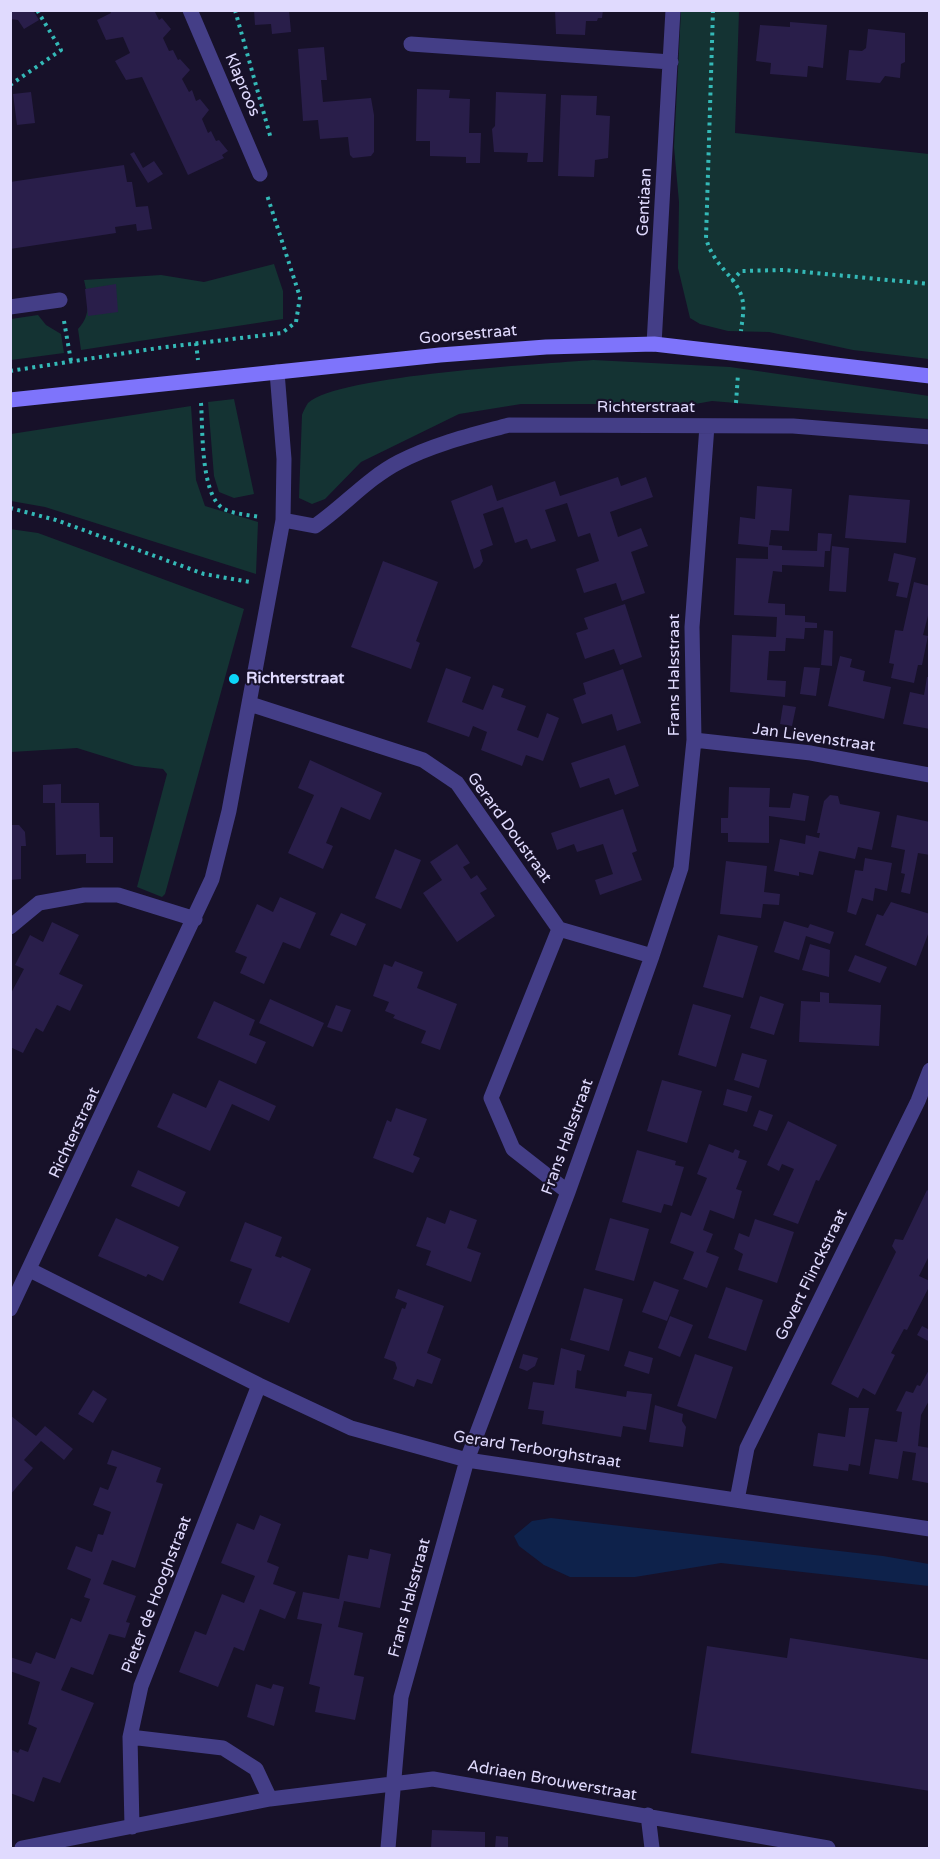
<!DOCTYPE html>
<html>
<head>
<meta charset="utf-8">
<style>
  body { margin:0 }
  #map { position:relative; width:940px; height:1859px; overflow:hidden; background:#171129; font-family:"Varela Round",sans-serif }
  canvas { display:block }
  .frame { position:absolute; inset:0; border:12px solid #e0dafe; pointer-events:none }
</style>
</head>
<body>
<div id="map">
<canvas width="940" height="1859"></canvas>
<div class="frame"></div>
</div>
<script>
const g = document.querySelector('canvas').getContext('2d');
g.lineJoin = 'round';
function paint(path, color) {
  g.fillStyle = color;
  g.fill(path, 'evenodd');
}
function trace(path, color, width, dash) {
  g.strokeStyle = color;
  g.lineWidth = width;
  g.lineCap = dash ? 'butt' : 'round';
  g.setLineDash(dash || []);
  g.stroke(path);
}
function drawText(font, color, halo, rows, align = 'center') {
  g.font = font + ' "Varela Round",sans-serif';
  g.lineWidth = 4.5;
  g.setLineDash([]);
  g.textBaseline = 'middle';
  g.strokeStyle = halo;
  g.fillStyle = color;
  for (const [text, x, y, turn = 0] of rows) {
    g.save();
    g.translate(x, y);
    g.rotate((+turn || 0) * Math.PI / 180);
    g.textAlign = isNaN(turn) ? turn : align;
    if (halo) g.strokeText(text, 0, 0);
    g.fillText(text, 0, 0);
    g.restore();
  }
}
paint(new Path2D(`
  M681,11H739L735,133L929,154V359L853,350L769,332L728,331L700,324L690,318L678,268L679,202L674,147Z
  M274,264L283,291V319L81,350L78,329C92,315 88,298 84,280L161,275L204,282Z
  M38,315L46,325L61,334L64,353L11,360V319Z
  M593,360L730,367L929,396V419L712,401L695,404H521L459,414L361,462L325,499L312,504L299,498L302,415C303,412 306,406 308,403C338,375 544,364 593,360Z
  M234,399L254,494L234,498L219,492L214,476L208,402Z
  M191,406L196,480L205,506L258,522L256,574L45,507L11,501V434Z
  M10,529L38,533L244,609L165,894L162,897L137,887L167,774L163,769L135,766L77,748L11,752Z`), '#143333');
paint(new Path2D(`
  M551,1518L883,1556L929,1564V1586L721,1563L635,1577H570L544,1565L519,1546L514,1536L532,1521Z`), '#0e224b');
paint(new Path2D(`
  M10,10H33L39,20L24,29L18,20L10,19Z
  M110,10H154L159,20L162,18L171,29L163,38L169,51L173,50L178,60L180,59L190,70L182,79L189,92L192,90L196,101L200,99L209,110L202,119L208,133L211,131L216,141L219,140L228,151L222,155L224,158L188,175L142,77L126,80L115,61L130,53L123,37L106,40L97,20L111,13Z
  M254,10H289L291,32L272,34L271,24L255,25Z
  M555,10H603L602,18H598L597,21H586L585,35L556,34Z
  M790,22L827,25L823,68L808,66L807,77L770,74L771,63L756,61L760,25L790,27Z
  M868,29L905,33V62L901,64L900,78L885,76L880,83L846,80L849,50L862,51L866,48Z
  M324,47L327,80H321L323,102L371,98L374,115V152L371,156L353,158L350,155L348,137L320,139L318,120L303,121L298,49Z
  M417,89L450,90L449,98L470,99L469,133H481L480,163H466V157L430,156V141H416Z
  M31,92L35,123L17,125L13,94Z
  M496,92L546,94L543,162H527L528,153L494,152L492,129L495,126Z
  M561,95L597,96L596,115L610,116L608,158L595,160L594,177L558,176Z
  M134,152L143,168L154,161L163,174L148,183L130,154Z
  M124,165L127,182H132L136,207L148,206L152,229L137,231L136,224L115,227L116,233L10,249V182Z
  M116,284L118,312L88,316L85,289Z
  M618,477L621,486L646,477L653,497L610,512L618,537L641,528L648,546L631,552L645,593L622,601L616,583L584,593L576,569L599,561L590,533L578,537L567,503L545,510L556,541L531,549L527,539L515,543L503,507L483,514L493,545L480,550L483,561L480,566L474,569L451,501L492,485L497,501L555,481L560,496Z
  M757,486L792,489L789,531L771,530L769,545L782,546V550L817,551L818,533L832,534L830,551H825L824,567L782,565V572L773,571L768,603L785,604V615L805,616V622L817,623V628H805L804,639L786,638L785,651H769L767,680L786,681L785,697L730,692L732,635L776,637L777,617L734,615L736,558L768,559V547L738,544L740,517L755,519Z
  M849,495L910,500L906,543L845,538Z
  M832,546L849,548L846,592L829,591Z
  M894,553L916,558L907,598L896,596L899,583L888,581Z
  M383,561L438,582L416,641L420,643L411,669L351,647Z
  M914,582L930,586V608L923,635L928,636L922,665H918L914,683L891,678L894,664L889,663L895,630L903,631Z
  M625,604L642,657L620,665L614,649L585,659L576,633L588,629L584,618Z
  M824,630L833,631L832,666L821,665Z
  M840,656L852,659L850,667L865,671L863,681L891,687L884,719L828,706Z
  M804,667L820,668L816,696L800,694Z
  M446,668L471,677L462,702L483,710L493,685L504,689L501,697L526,706L517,730L538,738L547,713L559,718L543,761L526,755L522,766L481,750L487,732L473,726L469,737L427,722Z
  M623,669L641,723L617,731L612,714L582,724L573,699L586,694L583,683Z
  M927,677H930V729L903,724L910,692L924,695Z
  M783,705L796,707L792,726L780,724Z
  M625,745L639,786L615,795L609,778L580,788L571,763Z
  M310,760L382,793L370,820L341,807L326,843L333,846L323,869L288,853L314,795L298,788Z
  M61,784V803H99L100,837H113V863H86V854L56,855L55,803H43V785Z
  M729,787L770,788L769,807L790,808L793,793L809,796L805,821L769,816V843L728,842V833H721V818H728Z
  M830,795L838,796L840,804L880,812L872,850L858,847L855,859L819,851L813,875L799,872V876L774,871L780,839L805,844L806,835L819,838L820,833H817L824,801Z
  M623,809L637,851L632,853L642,880L600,895L595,880L613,874L603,844L577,852L574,844L557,850L551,833Z
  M897,815L930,822V855L918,853L910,894L901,892L905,874L901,873L905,850L891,847Z
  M10,825H19L25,832L26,846H21V879L10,880Z
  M457,844L470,863L463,867L471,879L477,875L487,889L480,893L495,916L457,942L423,893L442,880L430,862Z
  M395,849L421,860L401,909L375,898Z
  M865,858L892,863L887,891L875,888L873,901L862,898L856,915L847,912L855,870L863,871Z
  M726,861L767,866L764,892L780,894L779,905L763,904L761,918L720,914Z
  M280,897L316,913L300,949L283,942L264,984L240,973L247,957L235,952L257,904L273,912Z
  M891,902L930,914V929L916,966L865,945L877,914L883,916Z
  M341,913L366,924L356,946L330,935Z
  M784,921L808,928L810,924L834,932L830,944L806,936L799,960L774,952Z
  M52,922L79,935L59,974L83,985L70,1011L57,1005L43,1032L36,1028L23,1053L10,1047V995L24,969L15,965L30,935L43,942Z
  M718,935L758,946L743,998L703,987Z
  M810,944L830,950L829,977L802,970Z
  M855,955L887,967L880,983L848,971Z
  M395,961L423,972L417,988L457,1004L440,1050L421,1043L426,1031L393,1018L395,1015L385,1011L389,1002L373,996L384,964L392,967Z
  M820,992L829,993V1003L881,1005L879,1046L799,1042L801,1001L820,1002Z
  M760,996L784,1004L774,1035L750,1028Z
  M270,999L324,1023L313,1047L259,1023Z
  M214,1001L255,1020L249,1035L266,1042L256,1064L197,1038Z
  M693,1004L731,1015L716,1067L678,1055Z
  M336,1005L351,1010L342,1032L327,1027Z
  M742,1053L767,1060L759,1088L734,1080Z
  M219,1080L276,1106L269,1121L232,1104L210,1151L157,1127L173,1093L206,1108Z
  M662,1080L702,1091L687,1143L647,1131Z
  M727,1089L752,1096L747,1112L723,1105Z
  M396,1108L427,1119L413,1155L420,1158L413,1173L373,1158L387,1120L391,1122Z
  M759,1110L773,1115L767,1131L753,1126Z
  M788,1121L837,1145L819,1181L816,1180L798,1224L773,1215L794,1169L782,1164L779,1171L767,1165Z
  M709,1144L733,1153L735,1149L740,1151L738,1158L747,1161L736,1189L742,1191L734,1219L710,1210L703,1230L713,1234L706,1252L719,1257L707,1288L683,1279L694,1252L670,1243L681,1212L691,1216L707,1178L697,1174Z
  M637,1150L676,1161L675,1165L684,1167L672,1206L664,1204L661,1213L622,1202Z
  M138,1170L186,1192L179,1207L131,1186Z
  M927,1190L930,1192V1254L919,1276L930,1281V1285L907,1330L904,1329L891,1353L895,1355L875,1395L863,1388L858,1398L831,1384L896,1252L892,1246L895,1239L903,1240Z
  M450,1210L477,1220L467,1248L481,1253L471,1282L426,1265L431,1251L416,1246L427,1217L445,1224Z
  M116,1218L179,1247L163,1281L148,1274L146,1277L98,1256Z
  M610,1218L649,1229L634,1281L595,1270Z
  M755,1219L794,1232L777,1283L738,1270L743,1254L734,1249L739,1233L749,1237Z
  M245,1222L282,1237L275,1256L281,1258L282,1256L311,1269L289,1323L239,1303L252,1269L230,1261Z
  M654,1281L679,1290L667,1321L642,1312Z
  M726,1287L763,1300L746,1351L708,1338Z
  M584,1288L623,1299L609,1351L570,1340Z
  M398,1289L444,1306L427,1353L441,1359L432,1384L417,1379L414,1387L393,1379L397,1368L395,1362L384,1358L402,1308L405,1309L407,1303L395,1298Z
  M670,1316L693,1325L680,1357L658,1348Z
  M922,1326L930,1330V1342L917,1335Z
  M561,1348L585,1355L581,1371L577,1370L575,1388L626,1397L627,1391L652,1394L646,1430L623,1426L621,1437L542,1424L544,1411L528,1409L533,1382L554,1385Z
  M629,1351L653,1358L649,1374L624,1366Z
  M523,1354L538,1358L535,1366L527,1371L519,1368Z
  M695,1354L733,1367L716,1419L677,1406Z
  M930,1368V1399L921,1415L918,1446L930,1448L928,1483L912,1480L916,1453L903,1451L898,1479L869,1474L875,1439L897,1442L902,1412L896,1411L906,1391L913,1393L917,1385L920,1386Z
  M93,1390L107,1399L93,1423L78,1414Z
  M655,1405L683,1414L682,1421L686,1427L683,1447L649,1442Z
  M849,1408H869L860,1466L849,1464L848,1471L813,1466L818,1433L845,1437Z
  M10,1415L36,1436L45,1426L73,1449L64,1460L41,1441L24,1460L33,1468L10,1495Z
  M112,1450L161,1468L156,1482L163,1484L135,1568L112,1560L103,1584L136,1596L126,1622L130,1623L125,1638L109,1634L93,1675L71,1667L61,1690L94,1703L60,1783L43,1777L34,1802L10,1793V1752L12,1750L18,1753L20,1749L28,1752L37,1728L28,1724L40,1682L10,1671V1657L31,1664L36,1652L55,1659L71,1618L81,1622L90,1599L84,1597L91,1579L67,1569L76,1546L92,1552L98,1534L103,1535L111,1512L93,1505L100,1487L108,1490L117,1467L107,1464Z
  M260,1515L281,1524L267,1562L279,1567L273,1584L296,1592L285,1619L260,1609L244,1651L234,1647L218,1687L179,1672L195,1631L206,1635L222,1594L244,1603L255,1576L221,1563L237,1523L254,1530Z
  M370,1549L391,1554L380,1608L344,1601L338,1627L363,1633L354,1675L364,1677L355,1720L315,1712L320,1687L309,1684L322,1624L297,1619L303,1592L339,1599L348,1555L368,1559Z
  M790,1638L930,1660V1791L691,1753L707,1646L787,1658Z
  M256,1684L271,1689L273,1684L284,1687L274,1726L247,1717Z
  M432,1830L485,1832V1848H431Z
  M496,1836L508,1837V1848H495Z`), '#291e4a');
trace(new Path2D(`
  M235,10L271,139
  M713,10L706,238C713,266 737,277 742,298C745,308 742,321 741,331
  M10,85L61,50L37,10
  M732,281L741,271L784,270L930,284
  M64,321L71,361
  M196,343L198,360
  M10,371L158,348L282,333L296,322L300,297L267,195
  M201,403C203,428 200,496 224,509C234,514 249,515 260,517
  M736,403L738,374
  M10,508L56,520L204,574L250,582`), '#34b9b7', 4, [3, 4.5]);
trace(new Path2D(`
  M190,10L260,174
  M411,44L671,62
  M10,307L60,300
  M654,344L673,10
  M283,520L315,526C344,506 368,478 399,462C433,444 472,435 509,425L793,426L930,437
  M250,704L423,760L457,783L559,929L652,956
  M694,740L811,753L930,775
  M10,927L39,903L84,895H118L195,919
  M559,929L491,1098L513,1149L568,1192
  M30,1270L259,1385L351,1428L467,1460L930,1529
  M10,1309L212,879L229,811L283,520L284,459L277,372
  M737,1500L747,1448L918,1101L930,1070
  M130,1737L223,1748L256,1769L270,1799
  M648,1815L652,1848
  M132,1827L130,1737L141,1686L259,1385
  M22,1848L270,1799L433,1779L828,1848
  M388,1848L401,1697L467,1460L568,1192L652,956L681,868L694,740L692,627L707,426`), '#443e87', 15);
trace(new Path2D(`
  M10,400L440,355L546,347L654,344L930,376`), '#7e74fb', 15);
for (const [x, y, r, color] of [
  [234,679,6,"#0cd5f8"]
]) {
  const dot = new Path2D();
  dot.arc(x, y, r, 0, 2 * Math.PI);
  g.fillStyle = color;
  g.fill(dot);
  trace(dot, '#171129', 2);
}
drawText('16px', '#e0dafe', '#171129', [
  ["Klaproos",242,85,67],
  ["Gentiaan",645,202,-87],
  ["Goorsestraat",468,335,-5],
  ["Richterstraat",646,408],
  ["Frans Halsstraat",675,675,-90],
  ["Jan Lievenstraat",814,738,8],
  ["Gerard Doustraat",509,828,54],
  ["Richterstraat",75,1133,-65],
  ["Frans Halsstraat",568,1137,-70],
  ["Govert Flinckstraat",812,1275,-64],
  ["Gerard Terborghstraat",537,1450,9],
  ["Pieter de Hooghstraat",157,1595,-69],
  ["Frans Halsstraat",410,1598,-75],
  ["Adriaen Brouwerstraat",552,1781,10]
]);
drawText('bold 16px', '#e0dafe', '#171129', [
  ["Richterstraat",246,679]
], 'left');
</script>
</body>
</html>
